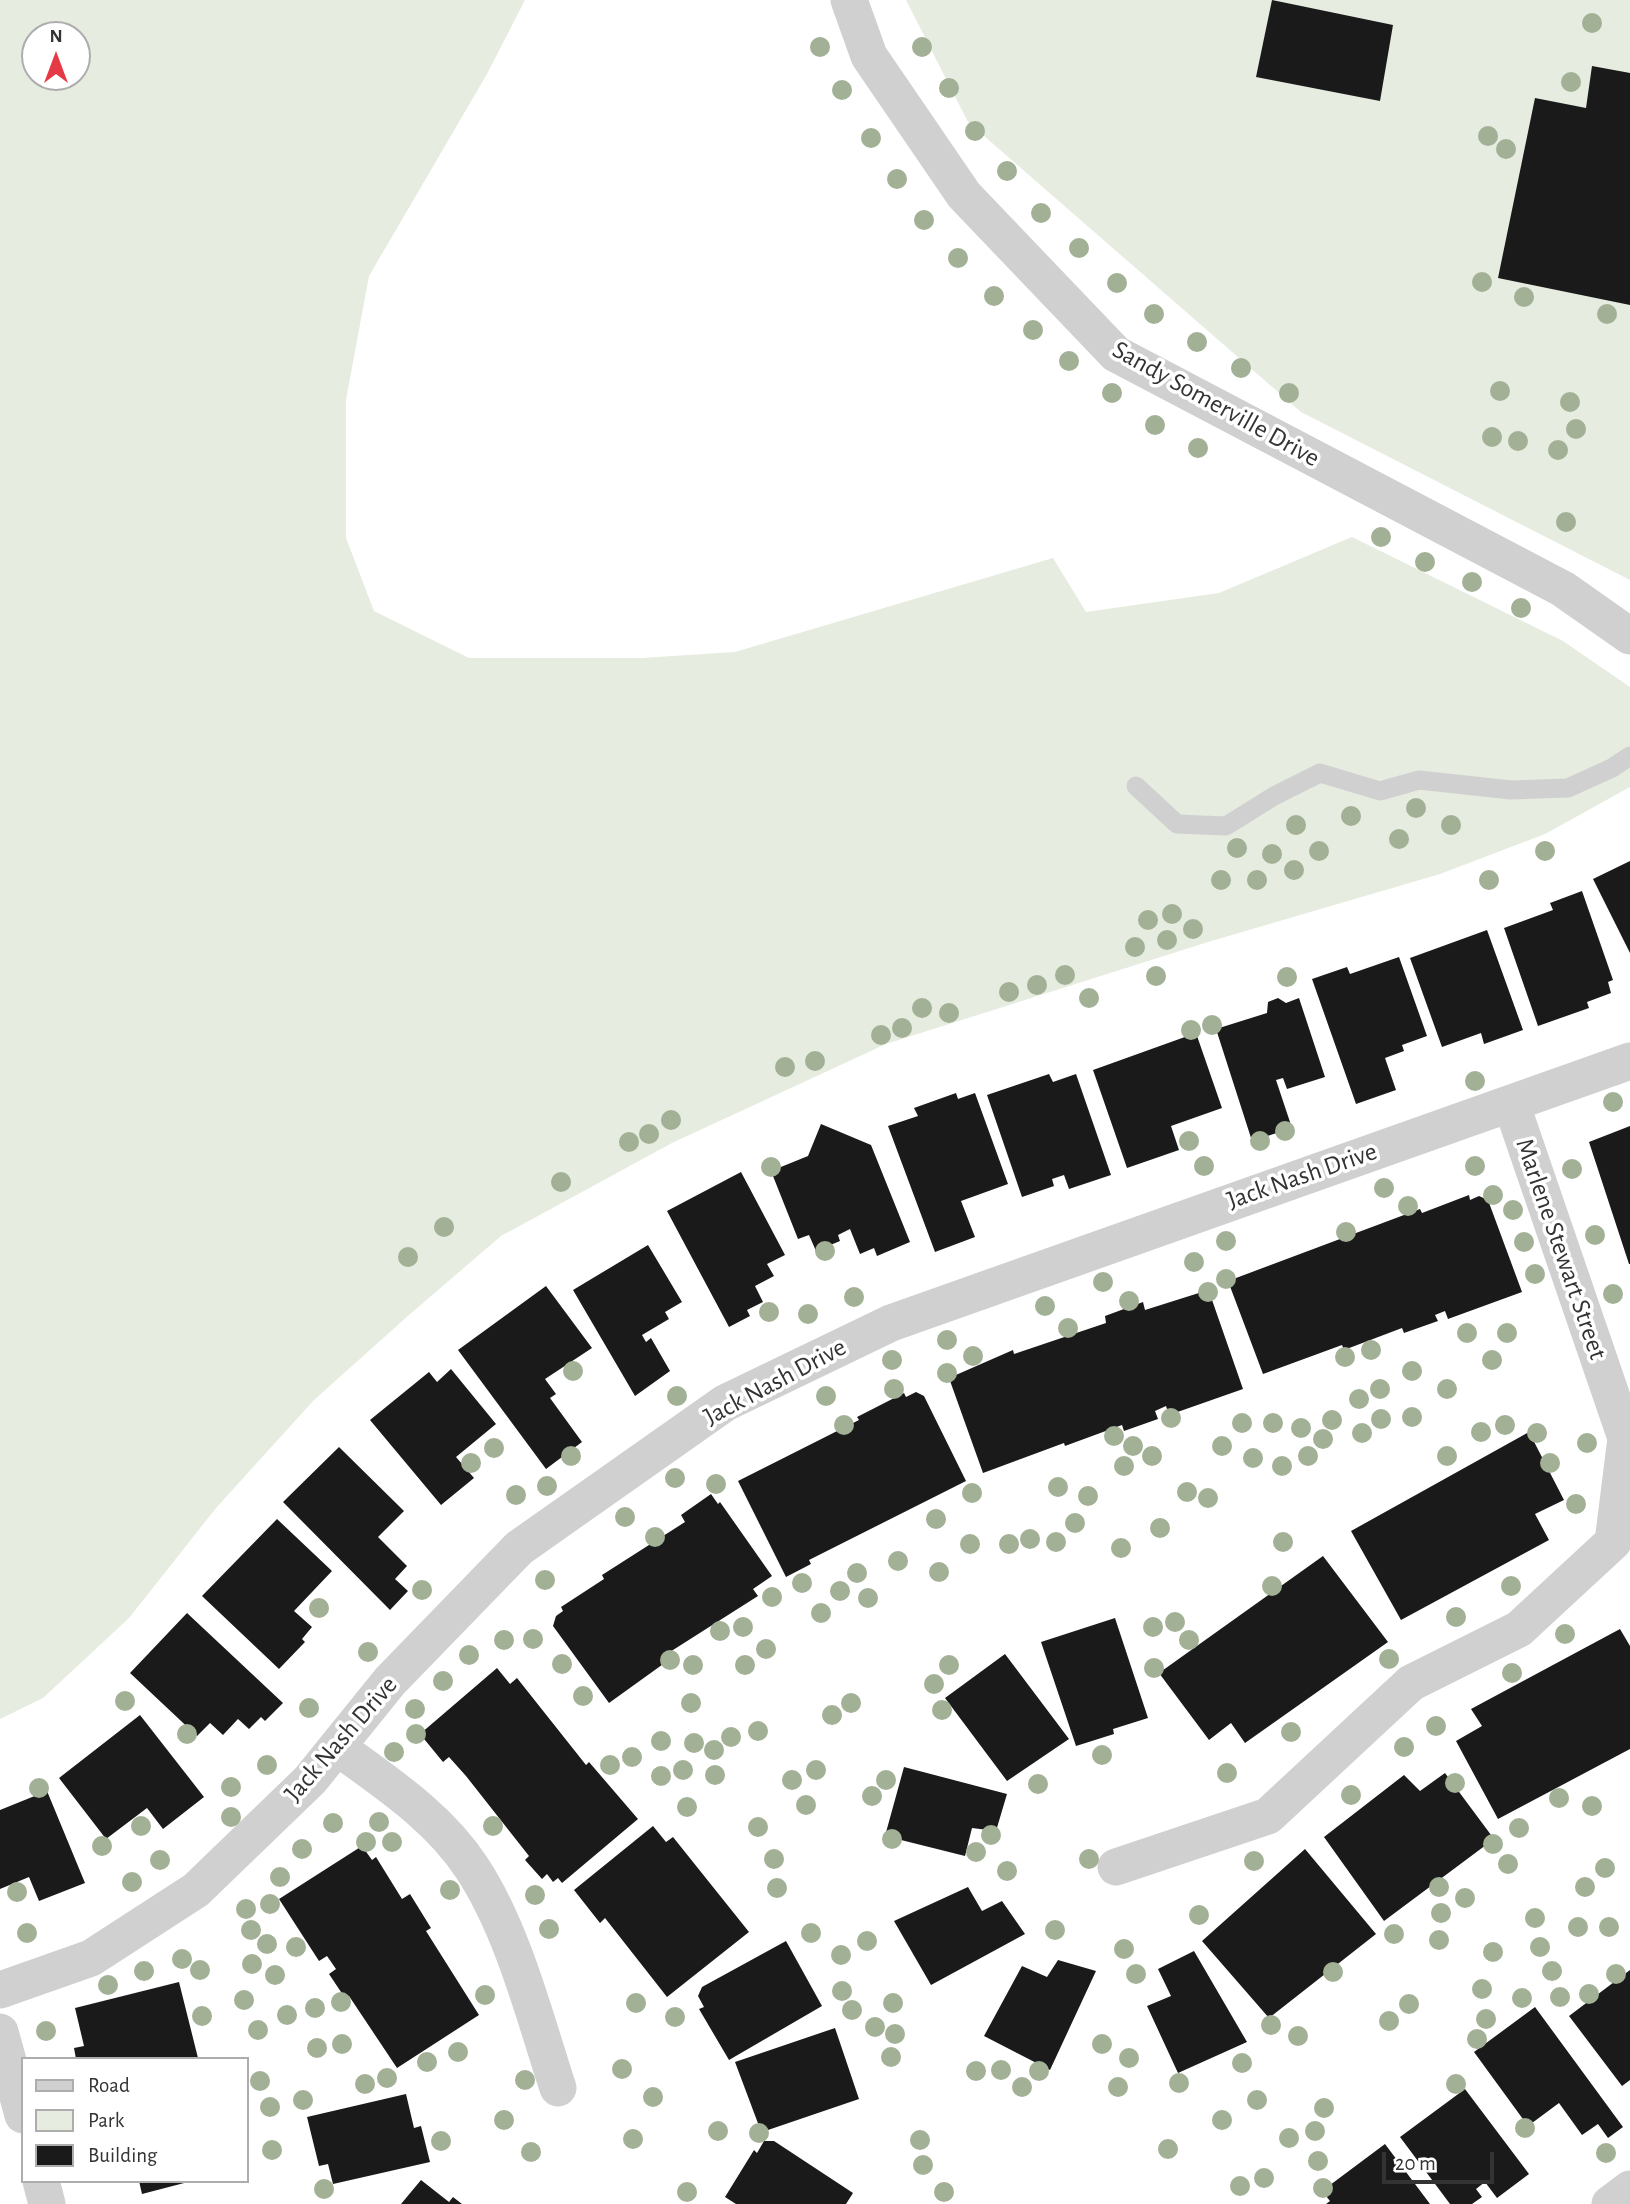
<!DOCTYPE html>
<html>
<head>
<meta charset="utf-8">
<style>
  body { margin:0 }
  #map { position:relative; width:1630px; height:2204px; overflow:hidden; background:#fff; font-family:"Alegreya Sans",sans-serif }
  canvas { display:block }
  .legend { position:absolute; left:21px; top:2057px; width:228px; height:126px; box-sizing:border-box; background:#fff; border:2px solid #adadad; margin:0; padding:9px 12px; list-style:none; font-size:21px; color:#333 }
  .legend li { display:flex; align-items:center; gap:14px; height:35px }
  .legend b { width:35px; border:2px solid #adadad }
  .north { position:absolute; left:21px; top:21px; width:70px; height:70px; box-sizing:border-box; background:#fff; border:2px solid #adadad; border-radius:50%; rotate:0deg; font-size:19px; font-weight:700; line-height:28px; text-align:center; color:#333 }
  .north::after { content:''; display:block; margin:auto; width:24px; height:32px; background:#e63946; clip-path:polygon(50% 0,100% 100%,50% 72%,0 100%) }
  .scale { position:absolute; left:1382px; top:2152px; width:112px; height:32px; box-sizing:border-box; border:4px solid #333; border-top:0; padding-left:9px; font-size:21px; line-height:24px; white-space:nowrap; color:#333; -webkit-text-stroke:5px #fff; paint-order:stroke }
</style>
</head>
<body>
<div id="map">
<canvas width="1630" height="2204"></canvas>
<ul class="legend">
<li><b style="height:9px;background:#d0d0d0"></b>Road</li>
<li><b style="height:19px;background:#e6ecdf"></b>Park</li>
<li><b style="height:19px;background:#1a1a1a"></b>Building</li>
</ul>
<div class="north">N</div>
<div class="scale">20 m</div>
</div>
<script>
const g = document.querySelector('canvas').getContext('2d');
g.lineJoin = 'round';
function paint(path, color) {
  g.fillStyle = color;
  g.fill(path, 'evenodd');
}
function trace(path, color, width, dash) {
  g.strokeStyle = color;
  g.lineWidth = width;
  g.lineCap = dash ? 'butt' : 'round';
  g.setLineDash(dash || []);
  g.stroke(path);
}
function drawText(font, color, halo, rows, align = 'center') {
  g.font = font + ' "Alegreya Sans",sans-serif';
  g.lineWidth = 7;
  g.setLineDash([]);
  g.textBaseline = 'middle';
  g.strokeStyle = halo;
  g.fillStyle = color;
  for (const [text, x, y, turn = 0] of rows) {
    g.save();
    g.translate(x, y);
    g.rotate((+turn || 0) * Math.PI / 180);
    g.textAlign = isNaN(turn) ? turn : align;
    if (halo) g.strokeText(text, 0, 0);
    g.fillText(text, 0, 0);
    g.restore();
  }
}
paint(new Path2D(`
  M0,0H525L487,74L369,276L346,400V538L374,611L469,658H642L735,652L1053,558L1086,612L1219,593L1352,537L1563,641L1630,687V787L1545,834L1440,874L1208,942L886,1044L672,1143L501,1236L409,1315L314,1400L216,1508L129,1618L43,1698L0,1719ZM35,35H77V77H35Z
  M906,0H1630V580L1301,412L968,122Z`), '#e6ecdf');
paint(new Path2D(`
  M1272,0L1393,25L1380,101L1256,77Z
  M1592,66L1630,73V305L1498,278L1535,98L1586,108Z
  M1630,861V953L1593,879Z
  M1582,891L1613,980L1608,982L1611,993L1587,1002L1589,1008L1538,1026L1504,928L1553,910L1550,903Z
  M1487,930L1523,1030L1484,1044L1481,1033L1442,1047L1410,958Z
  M1399,957L1427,1036L1402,1045L1404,1051L1385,1058L1396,1090L1356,1104L1312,979L1347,967L1350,974Z
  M1278,998L1286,1003L1299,998L1325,1077L1287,1089L1283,1078L1276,1080L1292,1128L1252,1141L1216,1029L1267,1013L1268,1002Z
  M1196,1033L1222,1108L1171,1126L1179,1150L1127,1168L1093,1070Z
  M1049,1074L1053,1082L1076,1074L1111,1175L1069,1189L1064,1175L1052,1179L1054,1186L1022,1197L987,1095Z
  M956,1093L958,1099L975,1093L1008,1184L961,1201L975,1237L935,1252L888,1126L918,1116L914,1108Z
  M821,1124L871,1145L910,1242L877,1256L874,1248L860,1254L850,1229L838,1235L840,1241L816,1251L809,1235L798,1239L771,1171L808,1156Z
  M1630,1126V1264H1629L1589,1142Z
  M741,1172L785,1255L767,1264L774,1276L755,1286L763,1302L747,1310L750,1316L729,1327L667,1211Z
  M1469,1195L1470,1200L1479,1196L1488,1200L1522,1292L1448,1319L1445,1311L1435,1315L1438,1321L1404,1333L1402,1328L1344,1350L1342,1345L1263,1374L1228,1281L1420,1209L1422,1213Z
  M648,1245L682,1302L665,1312L669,1319L642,1335L646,1342L651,1338L670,1371L635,1396L573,1290Z
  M546,1286L592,1348L545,1379L556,1394L550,1398L582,1442L546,1469L458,1350Z
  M1202,1292L1211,1297L1243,1389L1169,1415L1166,1406L1155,1411L1158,1419L1124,1431L1122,1425L1065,1446L1064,1443L983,1473L949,1378L1013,1350L1014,1354L1106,1323L1105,1316L1143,1302L1145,1310Z
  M451,1369L496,1424L456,1457L474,1478L441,1505L370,1420L429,1372L437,1382Z
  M916,1392L924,1396L966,1481L809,1560L811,1564L786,1577L738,1481L859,1420L857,1417L904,1393L906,1397Z
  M1529,1432L1564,1500L1535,1514L1549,1540L1401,1620L1351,1531Z
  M339,1447L404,1511L378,1537L407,1566L395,1579L408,1591L390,1610L283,1502Z
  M711,1494L718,1504L720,1502L772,1576L753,1589L758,1596L662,1657L666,1662L609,1703L553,1626L556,1616L563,1611L561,1607L604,1579L602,1575L685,1522L681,1515Z
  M277,1519L332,1571L294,1611L312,1627L302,1639L305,1642L279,1669L202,1596Z
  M1323,1556L1388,1642L1245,1743L1231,1723L1209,1740L1159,1673Z
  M187,1613L283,1703L265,1721L261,1717L249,1729L238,1719L223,1735L210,1723L197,1736L130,1673Z
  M1115,1618L1148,1718L1113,1729L1114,1734L1076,1746L1041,1642Z
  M1620,1629L1630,1646V1749L1498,1819L1456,1741L1482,1726L1471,1709Z
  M1005,1654L1069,1739L1007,1781L945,1698Z
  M497,1668L510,1684L517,1678L586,1765L589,1762L638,1819L562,1883L558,1878L553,1882L547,1874L542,1879L525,1860L529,1856L466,1776L449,1757L443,1762L420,1734Z
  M140,1715L204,1797L163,1829L147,1808L106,1839L59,1778Z
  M904,1767L1007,1794L996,1831L972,1828L965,1856L885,1836Z
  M1445,1773L1494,1839L1384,1921L1324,1837L1404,1775L1420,1791Z
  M47,1791L85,1883L39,1901L29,1877L0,1889V1810Z
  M653,1826L666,1842L673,1837L749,1932L667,1997L605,1918L600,1923L574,1890Z
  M362,1846L372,1860L376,1857L402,1899L410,1894L431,1928L426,1931L479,2015L397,2068L349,1996L345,1998L329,1974L336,1969L327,1956L319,1961L279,1899Z
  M1305,1849L1376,1934L1269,2018L1202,1941Z
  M968,1887L982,1911L1002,1901L1025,1934L931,1985L894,1921Z
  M786,1941L822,2006L729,2060L699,2009L704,2007L698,1996L702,1987Z
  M1194,1951L1247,2042L1178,2073L1147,2006L1171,1996L1158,1969Z
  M1058,1960L1096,1971L1050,2070L984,2036L1022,1966L1047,1977Z
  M1630,1970V2080L1622,2086L1569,2016Z
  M179,1982L198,2058L76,2059L74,2048L84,2046L75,2008Z
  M1535,2007L1623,2127L1608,2138L1598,2124L1582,2135L1559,2103L1528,2126L1474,2052Z
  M835,2028L859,2099L768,2130L759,2126L735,2062Z
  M1465,2089L1529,2174L1497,2198L1485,2182L1476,2189L1482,2197L1472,2204H1450L1400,2137Z
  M406,2094L414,2128L421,2126L430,2162L333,2184L328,2164L319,2166L307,2117Z
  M764,2141H774L853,2193L846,2204H736L725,2197L754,2150L757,2153Z
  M1385,2144L1430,2204H1326L1330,2201L1322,2191Z
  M421,2180L449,2202L453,2197L462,2204H401Z
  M139,2181H188V2182L142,2194Z`), '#1a1a1a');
trace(new Path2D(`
  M1136,786L1177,824L1226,826L1274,796L1320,773L1380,791L1419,780L1511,790L1568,788L1612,768L1630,756`), '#d0d0d0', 19);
trace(new Path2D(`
  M849,0L869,56L964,195L1116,354L1563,589L1630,636
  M337,1747C385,1782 439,1817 472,1868C513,1930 535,2018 558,2088
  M1116,1867L1268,1816L1411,1683L1519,1629L1613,1542L1626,1438L1511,1103
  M0,1990L91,1958L196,1890L310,1780L390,1681L519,1548L725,1403L891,1323L1630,1061
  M0,2032L23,2115
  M41,2181L47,2204
  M1610,2204L1630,2189`), '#d0d0d0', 37);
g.fillStyle = '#a2b095';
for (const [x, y] of [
  [1592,23],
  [820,47],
  [922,47],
  [1571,82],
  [949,88],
  [842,90],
  [975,131],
  [1488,136],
  [871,138],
  [1506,149],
  [1007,171],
  [897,179],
  [1041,213],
  [924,220],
  [1079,248],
  [958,258],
  [1482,282],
  [1117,283],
  [994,296],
  [1524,297],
  [1154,314],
  [1607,314],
  [1033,330],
  [1197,342],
  [1069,361],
  [1241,368],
  [1500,391],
  [1112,393],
  [1289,393],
  [1570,402],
  [1155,425],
  [1576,429],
  [1492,437],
  [1518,441],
  [1198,448],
  [1558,450],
  [1566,522],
  [1381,537],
  [1425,562],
  [1472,582],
  [1521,608],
  [1416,808],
  [1351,816],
  [1296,825],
  [1451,825],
  [1399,839],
  [1237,848],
  [1319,851],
  [1545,851],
  [1272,854],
  [1294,870],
  [1221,880],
  [1257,880],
  [1489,880],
  [1172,914],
  [1148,920],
  [1193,929],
  [1167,940],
  [1135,947],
  [1065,975],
  [1156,976],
  [1287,977],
  [1037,985],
  [1009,992],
  [1089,998],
  [922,1008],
  [949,1013],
  [1212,1025],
  [902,1028],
  [1191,1030],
  [881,1035],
  [815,1061],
  [785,1067],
  [1475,1081],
  [1613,1102],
  [671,1120],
  [1285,1131],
  [649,1134],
  [1189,1141],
  [1260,1141],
  [629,1142],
  [1204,1166],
  [1475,1166],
  [771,1167],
  [1572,1169],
  [561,1182],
  [1384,1188],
  [1493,1195],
  [1408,1206],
  [1513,1210],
  [444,1227],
  [1346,1232],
  [1595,1235],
  [1226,1241],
  [1524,1242],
  [825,1251],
  [408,1257],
  [1194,1262],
  [1535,1274],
  [1226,1279],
  [1103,1282],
  [1208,1292],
  [1613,1294],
  [854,1297],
  [1129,1301],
  [1045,1306],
  [769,1312],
  [808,1314],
  [1068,1328],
  [1467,1333],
  [1507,1333],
  [947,1340],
  [1371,1350],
  [973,1356],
  [1345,1357],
  [892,1360],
  [1492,1360],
  [573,1371],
  [1412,1371],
  [947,1373],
  [894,1389],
  [1380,1389],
  [1447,1389],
  [677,1396],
  [826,1396],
  [1359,1399],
  [1412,1417],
  [1171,1418],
  [1381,1419],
  [1332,1420],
  [1242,1423],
  [1273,1423],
  [844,1425],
  [1505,1425],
  [1301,1428],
  [1481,1432],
  [1362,1433],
  [1537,1433],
  [1114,1436],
  [1323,1439],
  [1587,1443],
  [1133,1446],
  [1222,1446],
  [494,1448],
  [571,1456],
  [1152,1456],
  [1308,1456],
  [1447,1456],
  [1253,1458],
  [471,1463],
  [1550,1463],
  [1124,1466],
  [1282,1466],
  [675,1478],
  [716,1484],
  [547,1486],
  [1058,1487],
  [1187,1492],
  [972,1493],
  [516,1495],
  [1088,1496],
  [1208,1498],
  [1576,1504],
  [625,1517],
  [936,1519],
  [1075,1523],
  [1160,1528],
  [655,1537],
  [1030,1539],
  [1056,1542],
  [1283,1542],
  [970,1544],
  [1009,1544],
  [1121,1548],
  [898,1561],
  [939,1572],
  [857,1573],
  [545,1580],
  [802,1583],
  [1272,1586],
  [1511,1586],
  [422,1590],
  [840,1591],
  [772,1597],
  [868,1598],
  [319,1608],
  [821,1613],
  [1456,1617],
  [1175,1622],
  [743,1627],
  [1153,1627],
  [720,1631],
  [1565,1634],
  [533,1639],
  [504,1640],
  [1189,1640],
  [766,1649],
  [368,1652],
  [469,1655],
  [1389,1659],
  [670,1660],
  [562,1664],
  [693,1665],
  [745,1665],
  [949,1665],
  [1154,1668],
  [1512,1673],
  [443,1681],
  [934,1684],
  [583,1696],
  [125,1701],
  [691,1703],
  [851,1703],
  [309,1708],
  [415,1709],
  [942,1710],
  [832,1715],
  [1436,1726],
  [758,1731],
  [1291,1732],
  [187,1734],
  [416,1734],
  [731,1737],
  [661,1741],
  [694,1743],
  [1404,1747],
  [714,1750],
  [394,1752],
  [1102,1755],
  [632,1757],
  [267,1765],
  [610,1765],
  [683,1770],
  [816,1770],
  [1227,1773],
  [715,1775],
  [661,1776],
  [792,1780],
  [886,1780],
  [1455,1783],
  [1038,1784],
  [231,1787],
  [39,1788],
  [1351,1795],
  [872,1796],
  [1559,1798],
  [806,1805],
  [1592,1806],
  [687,1807],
  [231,1817],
  [379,1822],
  [333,1823],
  [141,1826],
  [493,1826],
  [758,1827],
  [1519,1828],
  [991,1835],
  [892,1839],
  [366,1842],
  [392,1842],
  [1493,1844],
  [102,1846],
  [302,1849],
  [976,1852],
  [774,1859],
  [1089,1859],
  [160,1860],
  [1254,1861],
  [1508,1864],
  [1605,1868],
  [1007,1871],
  [280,1877],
  [132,1882],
  [1439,1887],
  [1585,1887],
  [777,1888],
  [450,1890],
  [17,1892],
  [535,1895],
  [1465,1898],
  [270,1904],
  [246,1909],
  [1441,1913],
  [1199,1915],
  [1535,1918],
  [1578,1927],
  [1609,1927],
  [549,1929],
  [251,1930],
  [1055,1930],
  [27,1933],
  [811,1933],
  [1394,1934],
  [1439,1940],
  [867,1941],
  [267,1944],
  [296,1947],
  [1540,1947],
  [1124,1949],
  [1493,1952],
  [841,1955],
  [182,1959],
  [252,1964],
  [200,1970],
  [144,1971],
  [1552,1971],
  [1333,1972],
  [1136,1974],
  [1616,1974],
  [275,1975],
  [108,1985],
  [1482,1989],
  [842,1991],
  [1589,1994],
  [485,1995],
  [1560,1997],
  [1522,1998],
  [244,2000],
  [341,2002],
  [636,2003],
  [893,2003],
  [1409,2004],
  [315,2008],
  [852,2010],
  [287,2015],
  [202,2016],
  [675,2017],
  [1486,2019],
  [1389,2021],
  [1271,2025],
  [875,2027],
  [258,2030],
  [46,2031],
  [895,2034],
  [1298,2036],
  [1477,2039],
  [342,2044],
  [1102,2044],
  [317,2048],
  [458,2052],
  [891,2057],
  [1129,2058],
  [427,2062],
  [1242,2063],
  [622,2069],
  [1001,2070],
  [976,2071],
  [1039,2071],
  [387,2078],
  [525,2080],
  [260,2081],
  [1179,2083],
  [365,2084],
  [1456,2084],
  [1022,2087],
  [1118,2087],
  [653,2097],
  [303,2100],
  [1257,2100],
  [270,2107],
  [1324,2108],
  [504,2120],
  [1222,2120],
  [1525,2128],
  [718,2131],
  [1315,2131],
  [759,2133],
  [1289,2138],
  [633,2139],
  [920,2140],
  [441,2141],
  [1168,2149],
  [272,2150],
  [531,2152],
  [1606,2153],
  [1318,2161],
  [923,2165],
  [1264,2178],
  [1240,2186],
  [1323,2188],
  [324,2189],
  [687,2192],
  [944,2192]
]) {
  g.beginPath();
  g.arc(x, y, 10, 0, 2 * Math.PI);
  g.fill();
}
drawText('26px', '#333', '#fff', [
  ["Sandy Somerville Drive",1216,404,29],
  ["Jack Nash Drive",1302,1176,-19],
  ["Marlene Stewart Street",1561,1249,71],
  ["Jack Nash Drive",775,1382,-28],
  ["Jack Nash Drive",341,1739,-49]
]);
</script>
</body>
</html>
